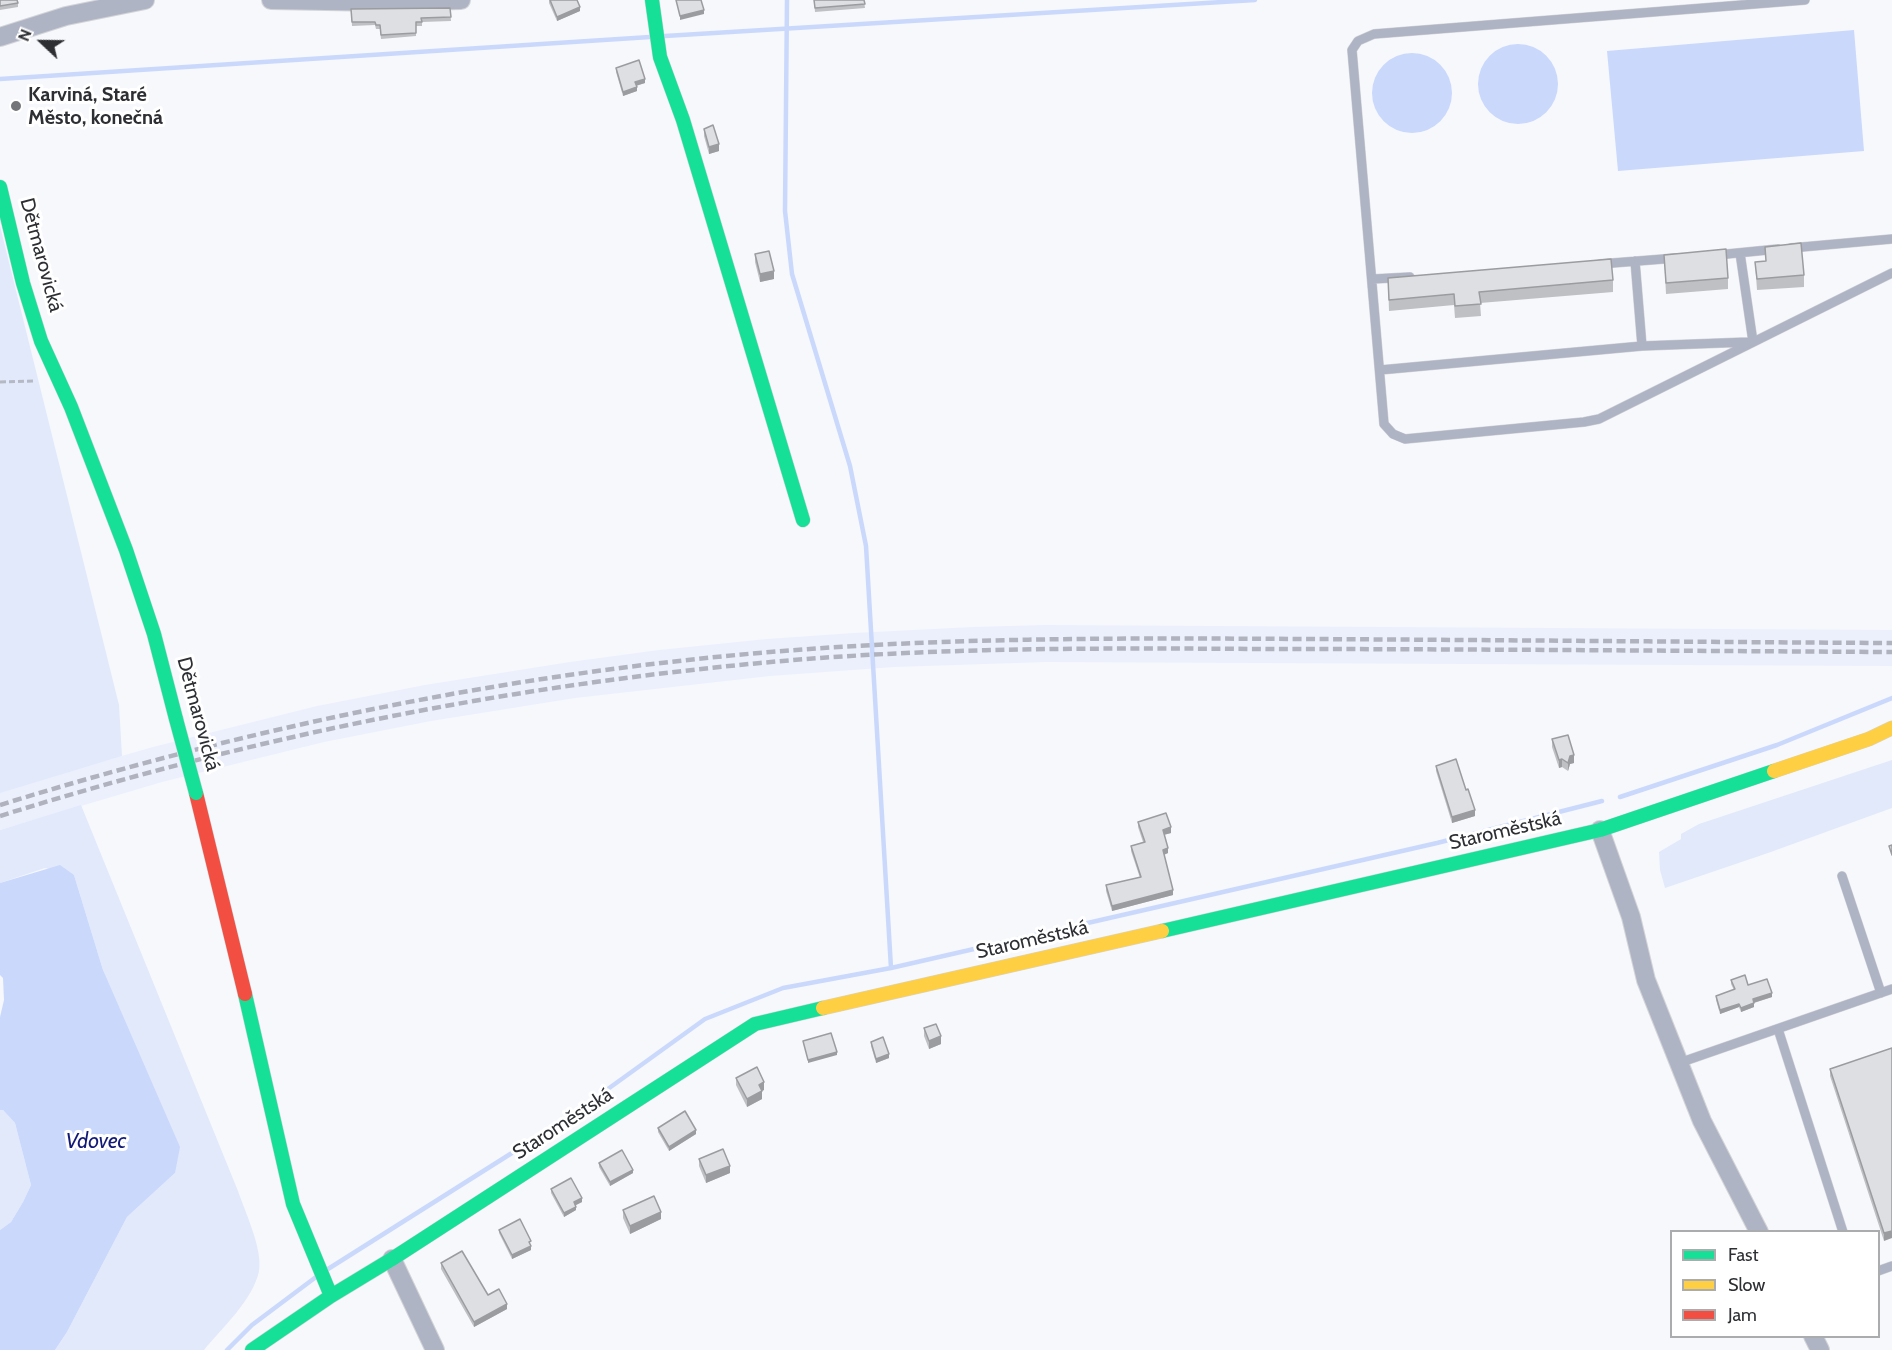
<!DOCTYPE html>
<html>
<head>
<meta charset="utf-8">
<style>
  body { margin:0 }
  #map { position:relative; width:1892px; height:1350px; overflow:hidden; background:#f6f8fc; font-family:Cabin,sans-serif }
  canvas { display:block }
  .legend { position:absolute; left:1670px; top:1230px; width:210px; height:108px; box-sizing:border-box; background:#fff; border:2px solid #abacad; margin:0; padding:8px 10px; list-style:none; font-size:18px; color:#2d2f33 }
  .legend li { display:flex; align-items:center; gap:12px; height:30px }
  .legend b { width:30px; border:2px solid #abacad }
  .north { position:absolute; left:12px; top:12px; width:60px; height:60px; -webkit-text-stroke:4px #fff; paint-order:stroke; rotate:292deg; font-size:16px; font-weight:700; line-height:24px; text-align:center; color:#2d2f33 }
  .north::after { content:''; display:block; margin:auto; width:21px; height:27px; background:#2d2f33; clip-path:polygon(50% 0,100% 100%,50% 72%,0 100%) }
</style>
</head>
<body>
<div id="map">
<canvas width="1892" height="1350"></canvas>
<ul class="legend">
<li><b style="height:8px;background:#16e098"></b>Fast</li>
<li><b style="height:8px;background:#ffcf43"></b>Slow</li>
<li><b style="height:8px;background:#f24e42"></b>Jam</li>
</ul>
<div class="north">N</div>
</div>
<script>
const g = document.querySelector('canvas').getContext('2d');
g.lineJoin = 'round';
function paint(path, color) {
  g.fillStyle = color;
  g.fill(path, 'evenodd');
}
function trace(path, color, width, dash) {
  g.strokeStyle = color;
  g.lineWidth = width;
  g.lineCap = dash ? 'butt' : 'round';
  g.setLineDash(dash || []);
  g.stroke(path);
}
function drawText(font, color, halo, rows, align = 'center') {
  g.font = font + ' Cabin,sans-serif';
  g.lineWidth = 6;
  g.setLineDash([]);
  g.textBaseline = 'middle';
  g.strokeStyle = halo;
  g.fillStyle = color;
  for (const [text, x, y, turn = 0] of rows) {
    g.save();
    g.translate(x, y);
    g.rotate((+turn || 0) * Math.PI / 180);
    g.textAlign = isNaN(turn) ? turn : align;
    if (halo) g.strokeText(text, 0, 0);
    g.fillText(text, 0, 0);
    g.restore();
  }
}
paint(new Path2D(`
  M1045,625L1892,630V666L1046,662L894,667L770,676L575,698L431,721L324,742L162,782L0,830V791L153,747L317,706L425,685L570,662L659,650L767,639L854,633L973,627Z`), '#ecf0fd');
paint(new Path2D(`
  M0,226L119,705L122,756L0,793Z
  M1892,760V808L1768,853L1665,888L1660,870L1659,852L1681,839V834L1699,824Z
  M81,805L238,1191C245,1212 263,1249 259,1271C253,1300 222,1328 204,1350H55L67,1332L127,1217L175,1173L103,970L74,875L45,868L0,883V830Z
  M0,1110H3L15,1123L31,1185L23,1202L11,1222L0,1230Z`), '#e2e9fa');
paint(new Path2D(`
  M1854,30L1864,151L1618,171L1607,51Z
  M1478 84a40 40 0 1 1 80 0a40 40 0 1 1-80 0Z
  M1372 93a40 40 0 1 1 80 0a40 40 0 1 1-80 0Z
  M60,865L74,875L103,970L180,1147L175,1173L127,1217L67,1332L55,1350H0V1230L11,1222L23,1202L31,1185L15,1123L3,1110H0V1017L4,1000L3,978L0,975V883Z`), '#cad8fc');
trace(new Path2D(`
  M787,0L785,211L792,274L850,466L866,546L891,968
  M665,36L1255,0
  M0,79L650,37
  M1620,797L1777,745L1892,698
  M328,1269L569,1117L705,1019L783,988L891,968L1437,843L1602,801
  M227,1350L252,1325L316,1277`), '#cad8fc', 4.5);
const lane = new Path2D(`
  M1805,0L1374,34L1358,41L1352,50L1384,424L1393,434L1405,439L1584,422L1599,419L1892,273
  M1791,248L1892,239
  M1740,253L1753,342
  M1717,255L1778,249
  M1635,261L1642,346
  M1600,264L1676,258
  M1373,279L1410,277
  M1380,370L1642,346L1748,342
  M1842,876L1881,993
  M1778,1029L1843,1232
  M1679,1063L1892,989
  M1878,1271L1892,1266`);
const street = new Path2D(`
  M271,0L381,2L461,0
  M0,37L66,16L145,0
  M1600,830L1631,917L1646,980L1679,1063L1702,1121L1759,1232
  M392,1259L435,1350
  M1813,1336L1820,1350`);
const fast = new Path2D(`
  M652,0L660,57L683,120L803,520
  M0,187L23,283L41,341L71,407L126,550L154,634L176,719
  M1162,931L1600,830L1774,771
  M245,994L293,1204L331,1296
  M252,1350L331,1296L392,1259L755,1024L823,1008`);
const slow = new Path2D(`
  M1774,771L1869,739L1892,728
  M823,1008L1162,931`);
const jam = new Path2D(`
  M196,793L245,994`);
trace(lane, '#d3d4d7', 10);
trace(street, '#d3d4d7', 20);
trace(fast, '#d3d4d7', 15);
trace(slow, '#d3d4d7', 15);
trace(jam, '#d3d4d7', 15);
trace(new Path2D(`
  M0,382L36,381`), '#b5b9c5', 3, [6, 3]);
trace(lane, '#afb4c5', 9);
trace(street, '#afb4c5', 18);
trace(fast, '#16e098', 14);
trace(slow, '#ffcf43', 14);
trace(jam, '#f24e42', 14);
trace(new Path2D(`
  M0,805C251,727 508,674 770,652C949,637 1128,638 1307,639C1502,640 1697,642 1892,643
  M0,816C248,738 502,687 760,663C929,647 1099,648 1268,649C1476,649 1684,651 1892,652`), '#b0b3be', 4.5, [9, 4.5]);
const fastBridge = new Path2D(`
  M176,719L196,793`);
trace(fastBridge, '#d3d4d7', 15, []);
trace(fastBridge, '#16e098', 14);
paint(new Path2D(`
  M0,0L18,3V7L0,10Z
  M549,0L580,11L557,21L549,3Z
  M814,0H864L865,8L815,12Z
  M450,8L451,21L422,22V26H416V36L381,39L380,29H376L375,25L352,26L351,9Z
  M616,68L645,83L636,86L637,91L623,96L616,72Z
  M704,129L719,151L709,154L704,136Z
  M1765,247L1804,275V287L1757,290L1755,262L1766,261Z
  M755,254L774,279L760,282L755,262Z
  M1664,255L1728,278V289L1666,294Z
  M1388,278L1613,280V292L1480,303L1481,316L1455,318L1454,305L1389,311Z
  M1552,739L1574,763L1570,764L1568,771L1562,767L1559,768L1552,747Z
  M1436,766L1475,816L1452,823L1436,771Z
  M1138,822L1171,833L1164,835L1168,853L1164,855L1173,895L1112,911L1106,891V885L1140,878L1131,851V846L1143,842L1138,827Z
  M1731,980L1748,985L1772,997L1754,1003V1007L1741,1012L1739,1007L1720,1014L1716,1000V996L1734,990L1731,984Z
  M924,1028L941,1044L929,1049L924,1036Z
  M871,1042L889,1058L876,1063L871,1046Z
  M1892,1048L1884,1241L1830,1076V1069Z
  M736,1078L764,1090L762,1091V1099L747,1107L736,1085Z
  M658,1128L696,1134L669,1151L658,1132Z
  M699,1159L730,1173L706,1183L699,1166Z
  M599,1163L633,1173L610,1186L599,1167Z
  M551,1189L582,1202L576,1205V1210L564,1217L551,1193Z
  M623,1210L661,1219L630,1234L623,1218Z
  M499,1230L531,1245V1250L512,1259L499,1233Z
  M441,1263L488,1295L507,1309L474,1327L441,1269Z`), '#bec0c3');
paint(new Path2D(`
  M580,7V11L557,21V17Z
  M704,10V14L680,20V16Z
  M645,79V83L635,86V82Z
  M637,87V91L623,96V92Z
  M719,144V151L709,154V147Z
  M774,271V279L760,282V274Z
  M1574,755V763L1570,764L1568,771V763L1570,756Z
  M1562,759V767L1559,768V760Z
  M1475,810V816L1452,823V817Z
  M1171,827V833L1163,835V830Z
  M1168,848V853L1163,855V850Z
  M1173,890V895L1112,911V906Z
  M1772,993V997L1753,1003V999Z
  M1754,1003V1007L1741,1012V1008Z
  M1739,1004V1007L1720,1014V1010Z
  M941,1036V1044L929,1049V1041Z
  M837,1052V1055L808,1063V1060Z
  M889,1054V1058L876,1063V1059Z
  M764,1082V1090L759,1092V1085Z
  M762,1091V1099L747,1107V1099Z
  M696,1130V1134L669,1151V1147Z
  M730,1166V1173L706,1183V1175Z
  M633,1170V1173L610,1186V1182Z
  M582,1198V1202L574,1206V1202Z
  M576,1207V1210L564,1217V1213Z
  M661,1212V1219L630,1234V1226Z
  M1892,1231V1238L1884,1241V1233Z
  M531,1246V1250L512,1259V1255Z
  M507,1304V1309L474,1327V1322Z`), '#9b9c9f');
const building = new Path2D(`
  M0,0H17L18,3L0,6Z
  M550,0H577L580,7L557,17Z
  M676,0H701L704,10L680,16Z
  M814,0H864L865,4L815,8Z
  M450,8L451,17L421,18L422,22H416V33L381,35L380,25H376L375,22H352L351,9Z
  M639,60L645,79L635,82L637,87L623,92L616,68Z
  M713,125L719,144L709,147L704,129Z
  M1801,243L1804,275L1757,279L1755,262L1766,261L1765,247Z
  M1726,249L1728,278L1666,283L1664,255Z
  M769,251L774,271L760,274L755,254Z
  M1611,259L1613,280L1479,292L1481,304L1455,306L1454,294L1389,300L1388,278Z
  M1568,735L1574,755L1570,756L1568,763L1562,759L1559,760L1552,739Z
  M1456,759L1466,790L1468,789L1475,810L1452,817L1436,766Z
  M1166,813L1171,827L1163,830L1168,848L1163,850L1173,890L1112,906L1106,885L1141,877L1131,846L1145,842L1138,822Z
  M1892,845V855L1889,846Z
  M1745,975L1748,985L1767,979L1772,993L1753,999L1754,1003L1741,1008L1739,1004L1720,1010L1716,996L1735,989L1731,980Z
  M936,1024L941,1036L929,1041L924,1028Z
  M831,1033L837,1052L808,1060L803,1041Z
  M883,1037L889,1054L876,1059L871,1042Z
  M1892,1048V1231L1884,1233L1830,1069Z
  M757,1067L764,1082L759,1085L762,1091L747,1099L736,1078Z
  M685,1111L696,1130L669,1147L658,1128Z
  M723,1149L730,1166L706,1175L699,1159Z
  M622,1150L633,1170L610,1182L599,1163Z
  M571,1178L582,1198L574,1202L576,1207L564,1213L551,1189Z
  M654,1196L661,1212L630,1226L623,1210Z
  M520,1219L531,1241L529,1242L531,1246L512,1255L499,1230Z
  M462,1251L488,1295L499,1289L507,1304L474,1322L441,1263Z`);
paint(building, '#dddfe3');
trace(building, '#9b9c9f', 1.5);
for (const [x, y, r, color] of [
  [16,106,6,"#737579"]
]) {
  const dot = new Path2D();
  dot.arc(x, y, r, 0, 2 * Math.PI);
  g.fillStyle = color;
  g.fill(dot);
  trace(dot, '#fff', 2);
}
drawText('bold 20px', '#2d2f33', '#fff', [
  ["Karviná, Staré",28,95],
  ["Město, konečná",28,118]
], 'left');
drawText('20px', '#2d2f33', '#fff', [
  ["Dětmarovická",41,255,75],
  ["Dětmarovická",198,714,75],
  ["Staroměstská",1505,831,-13],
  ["Staroměstská",1032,940,-13],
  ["Staroměstská",563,1124,-33]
]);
drawText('italic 21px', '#131b77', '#fff', [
  ["Vdovec",96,1142]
]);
</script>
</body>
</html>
